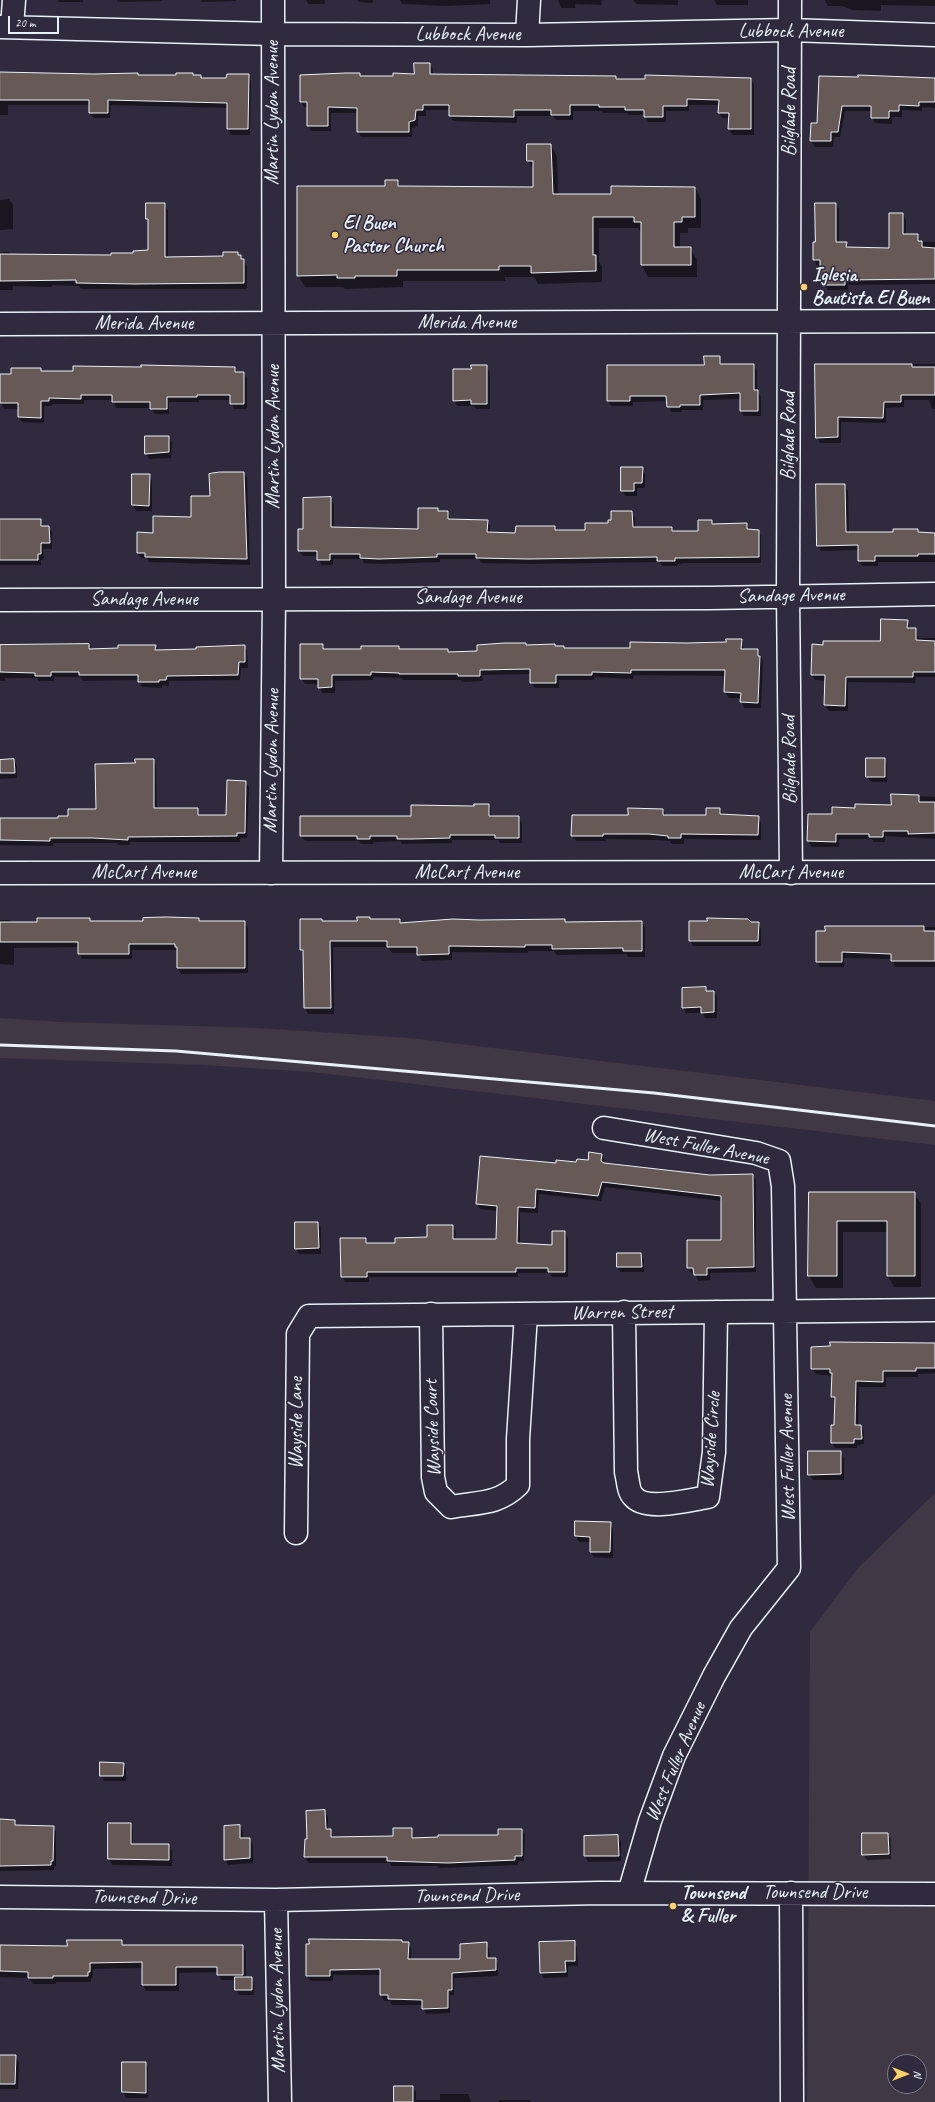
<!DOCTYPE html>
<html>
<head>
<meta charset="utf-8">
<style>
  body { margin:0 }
  #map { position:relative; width:935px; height:2102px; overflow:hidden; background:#2f2a3d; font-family:Caveat,sans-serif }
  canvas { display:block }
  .north { position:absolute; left:887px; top:2054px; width:40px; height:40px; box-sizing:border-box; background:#2f2a3d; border:1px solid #797a88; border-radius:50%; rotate:90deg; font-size:11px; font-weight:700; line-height:16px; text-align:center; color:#e8f1f8 }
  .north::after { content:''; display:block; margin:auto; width:14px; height:18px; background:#ffd166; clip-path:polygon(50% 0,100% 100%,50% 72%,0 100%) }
  .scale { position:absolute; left:8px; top:16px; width:51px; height:18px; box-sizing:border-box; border:2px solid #e8f1f8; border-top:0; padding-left:5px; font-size:12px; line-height:14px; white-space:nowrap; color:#e8f1f8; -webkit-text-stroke:3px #2f2a3d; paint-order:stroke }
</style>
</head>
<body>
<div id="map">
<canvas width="935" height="2102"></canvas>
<div class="north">N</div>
<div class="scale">20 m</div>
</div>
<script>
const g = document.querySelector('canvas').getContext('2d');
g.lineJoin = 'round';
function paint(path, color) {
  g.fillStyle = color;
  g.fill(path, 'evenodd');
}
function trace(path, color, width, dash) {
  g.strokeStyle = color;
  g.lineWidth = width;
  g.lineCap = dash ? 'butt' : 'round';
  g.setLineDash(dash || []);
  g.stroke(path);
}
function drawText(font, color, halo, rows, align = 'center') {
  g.font = font + ' Caveat,sans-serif';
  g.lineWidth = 3;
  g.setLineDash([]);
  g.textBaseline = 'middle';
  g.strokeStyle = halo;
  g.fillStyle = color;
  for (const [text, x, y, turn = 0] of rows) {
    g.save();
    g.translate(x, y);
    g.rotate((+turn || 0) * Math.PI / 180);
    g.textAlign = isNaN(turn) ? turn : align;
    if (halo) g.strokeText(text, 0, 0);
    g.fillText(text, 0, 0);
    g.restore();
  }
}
paint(new Path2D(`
  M0,1018L61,1022L258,1028L410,1038L935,1101V1145L312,1072L204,1065L0,1058Z
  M935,1493V2102H807L810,1632L858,1568ZM895,2062H919V2086H895Z`), '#403844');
paint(new Path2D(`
  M58,0H83V2H59Z
  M117,0H162V1L118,2Z
  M201,0H236V1L202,2Z
  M306,0H325V4H308Z
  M357,0H373V3L359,2Z
  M400,0H490V4L445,6L402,4Z
  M558,0H602L601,5L575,4V8H561Z
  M633,0H678V5L636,4Z
  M714,0H748V5H717Z
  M825,0H935V6L881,5V11L853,10L842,6H828Z
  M429,64L433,69V75L615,76L617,80L751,79L754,84V135H733L729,129L730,118H723L719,113V105H689V111H666V122H648L645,115H629L627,113H603L602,111H573V120H556L553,116H517V123L453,121L450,115V110H426V116H418V126L412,128V137H361L358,132V113H331V131H311L308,126V107H304L301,102L360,74L361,77H394L415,75Z
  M0,73L93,75L137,74L139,76H201L202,79H227L248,75L251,81L250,135H231L228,129V108L111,105L110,118H94L90,113V105H8V115H0Z
  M819,77L935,78V108L922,107V111L902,110V117H892V124L875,123L872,118V111H845L840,137H834L833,147H815L811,141L812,124H818Z
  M551,145L557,157L558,195H612L695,188L701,199V228H688V233H680V248H690L697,260V277H648L642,265V234L638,228H599V262L602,267V282L538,284L534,277H505V281H403V287L345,289L343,287H305L298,275L386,187L398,181L401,187L534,188V170L528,160Z
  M9,199L13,205V229L0,230V200Z
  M164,204L168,210V258L224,257L237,253L247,266V289H81L79,286L52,285V287L13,286V290H0V252H9L11,255L79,256L134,254L149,251V222L147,218Z
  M836,204L839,209V243H846L849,248L890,249L903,214L906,220V235H918L921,242H935V284L848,285V290H828L822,280V266H817L814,260L816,243Z
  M719,357L722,365H754L757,371V391L761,397V416H744L741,411V399L703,400V410H682V412H671L668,401L633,402V406H611L608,400L705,366Z
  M935,364V409H932L929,400H904V407L886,408V423L841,422V443H820L817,437L816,365Z
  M486,366L490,372V409H476L474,406H457L454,400L472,370Z
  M235,368L238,373H244L247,378V409H234L231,400H199V402H169V414H155L151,408H116L113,400H84V404H52V406H44V423L22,422L19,417V409H4L0,401V375H12L40,369L42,372Z
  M168,437L172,442L171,458L149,459L146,453Z
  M642,468L645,474V488H637V496H625L622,491Z
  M244,473L247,478L250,565L149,562L147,558H141L138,553L154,534L192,518L211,497Z
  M133,475H149L152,481V511H136L133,505Z
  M845,485L848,491L849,533H894L918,530L920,533H935V562H878V566H862L859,560V550L821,551L818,546Z
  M330,498L334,504V528L419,530L437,509L439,512H448L451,520L487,521L490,526V533L516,534L554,527L557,531H586L609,524L631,512L635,518V528H672L673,532H699L712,521L714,525L747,524L750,530L758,531L761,536V563H684L678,564L677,566H662L660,562L531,564L481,563L479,559H440V562L383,564L364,563L362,559H333V565H321L318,556H303L299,551L304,530Z
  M40,520L44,527H49L52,533V549H43L44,559L41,560V565H0V536Z
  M907,621L910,629H915L919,638H935V677H916L915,683L848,682V711H829L825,705L826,681L815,680L812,675L824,646L881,642Z
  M741,640L744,650H758L763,662L761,708H744L742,698H729L725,692L726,676L634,675L633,679L594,677V680H559V688H535L531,683V674L482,675L483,681L462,682L461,680H403L402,678L373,677V680L335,681V693H322L319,684H305L301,678L323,645L326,650L399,647L401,650H447L449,653L478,652L526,646L554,645L556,647H564L565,649H631Z
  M88,645L91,650L155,646L158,650H197L244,646L247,651L248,668H241L240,680L169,681V686L162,685V688L142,687L139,680L83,681L81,677H54V681H39L37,678H5V681H0V646Z
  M884,759L887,765V782H871L867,776Z
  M14,760L17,766V778L0,779V761Z
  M153,760L156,765L157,809H197L200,816H227L245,782L249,787L247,838H240V842H130V845H118L116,843H53V846L0,845V819H59L97,810L136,764Z
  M892,795L935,797V839L885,836V842H874L872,839H839V847H812L808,841L809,815H833L856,809L892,806Z
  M488,804L491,810V817H518L522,823V843H500L498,840H452V843L402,844L400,841L373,842V844H361L359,841H305L301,836Z
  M720,809L723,814L758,817L761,823V840L684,839V844H672L670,841L653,840L606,839V841H576L572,835L629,816L663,810L666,815L707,816Z
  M370,918L371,920H399L401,923L564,920L566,923L642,922L645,928V957H628L626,954L557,955L554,951H528V953L452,952V960L422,961L418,953H392L388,947H333L334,1014H308L305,1008L304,955L301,950V920L322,922H358Z
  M90,919L92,922L198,919L199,922H244L248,928V973L181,974L178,968V950H132V959H82L79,953V947L14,948V965L0,964V920H10L12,923H38Z
  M748,921L758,923L761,929V946H693L690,941Z
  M826,927H935V967H895L892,959L844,958V967H820L817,962Z
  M705,988L707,992H714L717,997V1018H705L702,1013H686L683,1007Z
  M601,1155L604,1160V1164L710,1176L753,1175L756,1180V1272L710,1273V1280L698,1281L695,1273H691L688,1268L722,1241V1201L605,1187L601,1201L539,1194L538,1213L520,1212V1244L553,1246L565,1232L568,1238V1277H552L550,1273H518V1277H369V1282H345L342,1276L366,1239L369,1244H396L428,1238L452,1226L456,1232L455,1240H497L498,1211L480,1209L477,1204L557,1164L589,1162Z
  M810,1193H914L921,1204V1287H894L888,1276V1232H843V1288H816L809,1276Z
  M318,1223L321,1228V1254H299L296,1249Z
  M641,1254L644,1260V1272H621L618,1267Z
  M935,1344V1373L918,1374V1377H886V1387H859L858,1426H861L864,1432V1444L857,1445V1448H835L832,1443L835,1426L836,1403L832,1397L833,1376L816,1374L812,1369Z
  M840,1452L844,1458V1480H813L809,1474Z
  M610,1523L613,1529V1558L594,1557L591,1552V1542H579L576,1536Z
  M123,1764L126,1769V1781H104L101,1776Z
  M324,1811L328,1817V1830H330L334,1838L394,1837L411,1829L414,1838L499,1836L521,1830L525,1835L524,1861H518V1865L438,1868L437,1866H391L390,1863H309L305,1857L308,1840Z
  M0,1820L14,1821L18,1826L53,1827L56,1832V1866H54V1870L0,1871Z
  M109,1824H130L133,1830V1845H169L172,1851V1866L112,1865L109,1859Z
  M240,1826L243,1832V1839H250L253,1845V1863L228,1865L225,1859Z
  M888,1834L891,1839V1859L867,1860L863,1854Z
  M618,1836L621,1842V1861L588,1862L585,1856V1837Z
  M121,1941L124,1946H242L246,1952V1978H251L254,1984V1995H239L236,1990V1980H221L218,1972L179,1973V1991H146L143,1985V1968L93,1969V1978H91V1982H56V1984H33L29,1978L0,1977V1946L68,1947Z
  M574,1942L577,1948L578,1966H568V1977L544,1978L541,1972Z
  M402,1943H408L411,1949V1960H461L486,1943L489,1949L490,1959H495L498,1965V1976L454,1978V1995H450V2013L426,2014L423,2005H392L390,2001H384L381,1995V1975H333V1981H311L307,1976Z
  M0,2056H15L19,2062L18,2089H0Z
  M145,2063L148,2068V2098H126L123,2092Z
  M412,2087L416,2092V2100H440V2094H468L471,2102H395Z
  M499,2100H530L531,2102H499Z`), '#0007');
const building = new Path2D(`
  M414,63H430V74L616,76V79H645V75L751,78V129H728L729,113H718L719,100L687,99V106H663V117H644V110H625V107H599V105H570V115H551V110H514V117L449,116V105H423V110H416L415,120L409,122V132H357V108L328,107V126H307V102H300V75L345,73H360V76H393V73L414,74Z
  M0,72L93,74L138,73V75H176V73H193V75H201V78H226L227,74H249L248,129H227V103L108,100V113H89V100H0Z
  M858,75L935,78V102H919V106L899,105V111H889V118H871V106H842L838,132H831V141H810L811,123H817L819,76L858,77Z
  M527,144H551L553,194H611V186L695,187V217H682V222H674V247H691V265H641V222H634V217H593V255H596V271L531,273V266H499V270H397V276H355V278H337V275L297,276V186H385V180H398V186L533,187V161H527Z
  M146,203H165V257L223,256V252H238V255H241V259H244V283L134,284L76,283V280L0,281V254L111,255V253H133V251L148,250V219H146Z
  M815,203H836V242H847L846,247L889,248V213H903V234H918V241H922V247L935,248V279L845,280V285H824V280H820V260H813V242H815Z
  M704,356H720V364H754V390H758V411H740V393L700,395V405H680V407H667L666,396H630V401H607V365H704Z
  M815,364H912V367H935V395H901V402H884L883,418L838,417V437L816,438Z
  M141,365L235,367V372H244V404H230V395H197V397H167V409H150V402H112V395H81V399L49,398V401H41V418L18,417V403H0V374H11V368H41V371H73V366L141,367Z
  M471,365H487V404H471V400L453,401V369H471Z
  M145,436H169V452L145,454Z
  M621,467H643L642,483H634V491H621Z
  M220,472H244L247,559L145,557V553H137V532L153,533V516L191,517V496H210L209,474Z
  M132,474H150L149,506L132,505Z
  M816,484H845L846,532H893V529H918V532L935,533V554H918V556H875V561H858V545L817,546Z
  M331,497V527L418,529V508H438V511H448V519L488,520L487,532L515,533L516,526H555V530H585V523H608V520H611V511H632L633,527H672V531H698V520H712V524L747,523V529L759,530V557L680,558H675V561H657V557L528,559L476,558V554H437V557L379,559L360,558V554H330V560H317V551H298V529H303V498Z
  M0,519H41V526H49L50,543H41V554H38V560H0Z
  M881,619L908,620L907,628H916V640L935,641V672H913V677H846L845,706L824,705L825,675H811L812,644L823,645V641H880Z
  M726,639H742L741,649H758V656H760L758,703L740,702L741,693L724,692L725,670H631V673L592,672V675H556V683H530V669L480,670V676H458V674H399V673L371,672V675H332V687L318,688V679H300V644H323V649H361V646H399V649H448V652L477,651V645L504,643H526V645L555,644V646H564V648H630V642L686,643L726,642Z
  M89,644V649L118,648V645H156L155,650L196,649V647L245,645V662H239L238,675L167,676L166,680H159V682H138V675H79V672H51V676H35V673L0,672V645Z
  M866,758H885V777H866Z
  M14,759L15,773H0V760Z
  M135,759H154V808H198V815H226L227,780L246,781L245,833H237V836L128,837V840L93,838H50V841L0,840V818H58V816H68V809H96L95,764L135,763Z
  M891,794L919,795V802H935V833L908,834V831H883V837H869V834H836V842L807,841L808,814H832V807L855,808V804L891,805Z
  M474,804H489V816H519V838H495V835H450V838L412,839H397V836H370V839H357V836H300V816H411V805L474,806Z
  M628,808L663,809V815H706V808H720V814L759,816L758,835L681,834V838H668V836L649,834H603V836H571L572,815H628Z
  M167,917L199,918V921H245V968H177V947H175V944H129V954H78V942H0V922H37V918H90V921H143V918Z
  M357,917H370V919H400V923L453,919L479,920L565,919V922L642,921V951H623V948L552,949V945H525V947L449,946V954L417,955V947H387V941H330L331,1008H304L303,950H300V919H322V921H357Z
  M707,918L748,919L751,922H759L758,941H689V921H707Z
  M825,926H924V931H935V961H891V954L842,952V962H816V931H825Z
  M706,987V991H714V1012L701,1013V1007L682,1008V988Z
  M589,1152L602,1154L601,1161L604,1163L710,1175L753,1174L754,1267L707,1268V1275H694L693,1268H687V1240H721V1196L602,1182L598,1196L536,1189L535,1208L518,1207L517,1243L552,1245V1231H565V1272H548V1268H516V1272H367V1277H341L340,1238H366V1243H395V1238L427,1237V1225H453V1239H496L497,1206L476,1204L480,1156L556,1163V1160L576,1162L577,1159L588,1160Z
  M809,1192H915V1276H887V1221H837V1276H808Z
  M295,1222H318L319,1248L295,1249Z
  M617,1253H641L642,1267H617Z
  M830,1342L935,1343V1368H916V1371H883V1382L856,1381L855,1425H861L862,1439H854V1443H831V1425H834L835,1397H831L832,1373H830V1369H811V1347L830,1346Z
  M808,1451H841V1474L808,1475Z
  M575,1521L611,1522L610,1552H590V1537L575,1536Z
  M100,1762L124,1763L123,1776H100Z
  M325,1810L326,1829H331V1837L393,1836V1828H412V1838L438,1837V1835H498V1829H522V1856H515V1860L448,1863L387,1861V1857H304L305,1839H307L306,1811Z
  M0,1819L15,1820V1825L54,1826L53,1861H51V1865L0,1866Z
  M108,1823H131V1844H169V1860L108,1859Z
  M240,1825V1838H250V1858L224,1860V1826Z
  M862,1833H888L889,1854L862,1855Z
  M618,1835L619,1856H584V1836Z
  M309,1939L402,1940V1942H409L408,1959H460V1944L487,1942V1958H496V1970L452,1973V1990H448V2008L422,2009V2000L388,1999V1995H380V1969L330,1970V1976H306V1944H309Z
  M67,1940H122V1945H243V1975H217V1967H176V1985H142V1962L90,1963V1972H88V1976H53V1978H28V1972L0,1971V1945L67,1946Z
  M575,1941V1961H565L566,1972L540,1973L539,1942Z
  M235,1977H252V1990H235Z
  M0,2055H16L15,2084H0Z
  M122,2062H146V2093L122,2092Z
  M394,2086H413V2102H394Z`);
paint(building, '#675955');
trace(building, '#e8f1f8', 1);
const minor = new Path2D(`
  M790,0L788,595L791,873
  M0,27L273,34L527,35L790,30L935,35
  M12,27L14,0
  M527,35L529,0
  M0,324L935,321
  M0,600L710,598L935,594
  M271,873L274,599L273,0
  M604,1128L756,1153L779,1161L783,1186L789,1568L741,1628L714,1676L674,1756L650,1821L629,1893
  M624,1312L626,1472C628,1479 628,1491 633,1496C645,1512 690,1500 708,1497L714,1452L716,1312
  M431,1314L433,1477L436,1492L451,1507C477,1502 498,1505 518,1485V1439L526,1314
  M296,1533L298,1334L309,1316L935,1310
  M791,1893L792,2102
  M0,1897L276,1900L599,1893L935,1894
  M276,1900L280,2102`);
const major = new Path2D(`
  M0,873L935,872`);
trace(minor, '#e8f1f8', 25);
trace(major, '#e8f1f8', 25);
trace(minor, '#2f2a3d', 22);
trace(major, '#2f2a3d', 22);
trace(new Path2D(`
  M0,1045L176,1051L654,1093L935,1126`), '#e8f1f8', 3);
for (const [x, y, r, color] of [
  [335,235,4,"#ffd166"],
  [804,287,4,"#ffd166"],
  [673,1906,4,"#ffd166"]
]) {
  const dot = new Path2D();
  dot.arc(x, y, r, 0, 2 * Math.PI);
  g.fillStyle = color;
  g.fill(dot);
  trace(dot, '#2f2a3d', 1.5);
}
drawText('20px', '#e8f1f8', '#2f2a3d', [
  ["Lubbock Avenue",791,32],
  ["Lubbock Avenue",468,35],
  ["Bilglade Road",790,112,-90],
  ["Martin Lydon Avenue",273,113,-90],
  ["Merida Avenue",467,323],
  ["Merida Avenue",144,324],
  ["Bilglade Road",789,436,-90],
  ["Martin Lydon Avenue",274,437,-90],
  ["Sandage Avenue",791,596,-1],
  ["Sandage Avenue",468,598],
  ["Sandage Avenue",144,600],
  ["Bilglade Road",790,760,-91],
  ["Martin Lydon Avenue",272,761,-89],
  ["McCart Avenue",144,873],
  ["McCart Avenue",467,873],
  ["McCart Avenue",791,873],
  ["West Fuller Avenue",706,1147,11],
  ["Warren Street",622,1313,-1],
  ["Wayside Lane",297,1423,-90],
  ["Wayside Court",433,1428,-92],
  ["Wayside Circle",711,1440,-86],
  ["West Fuller Avenue",788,1458,-91],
  ["West Fuller Avenue",676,1762,-67],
  ["Townsend Drive",815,1893],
  ["Townsend Drive",467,1896,-1],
  ["Townsend Drive",144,1898,1],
  ["Martin Lydon Avenue",278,2001,-91]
]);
drawText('bold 20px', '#e8f1f8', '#2f2a3d', [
  ["El Buen",343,224],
  ["Pastor Church",343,247],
  ["Iglesia",812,276],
  ["Bautista El Buen",812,299],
  ["Townsend",681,1894],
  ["& Fuller",681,1917]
], 'left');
</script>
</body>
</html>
